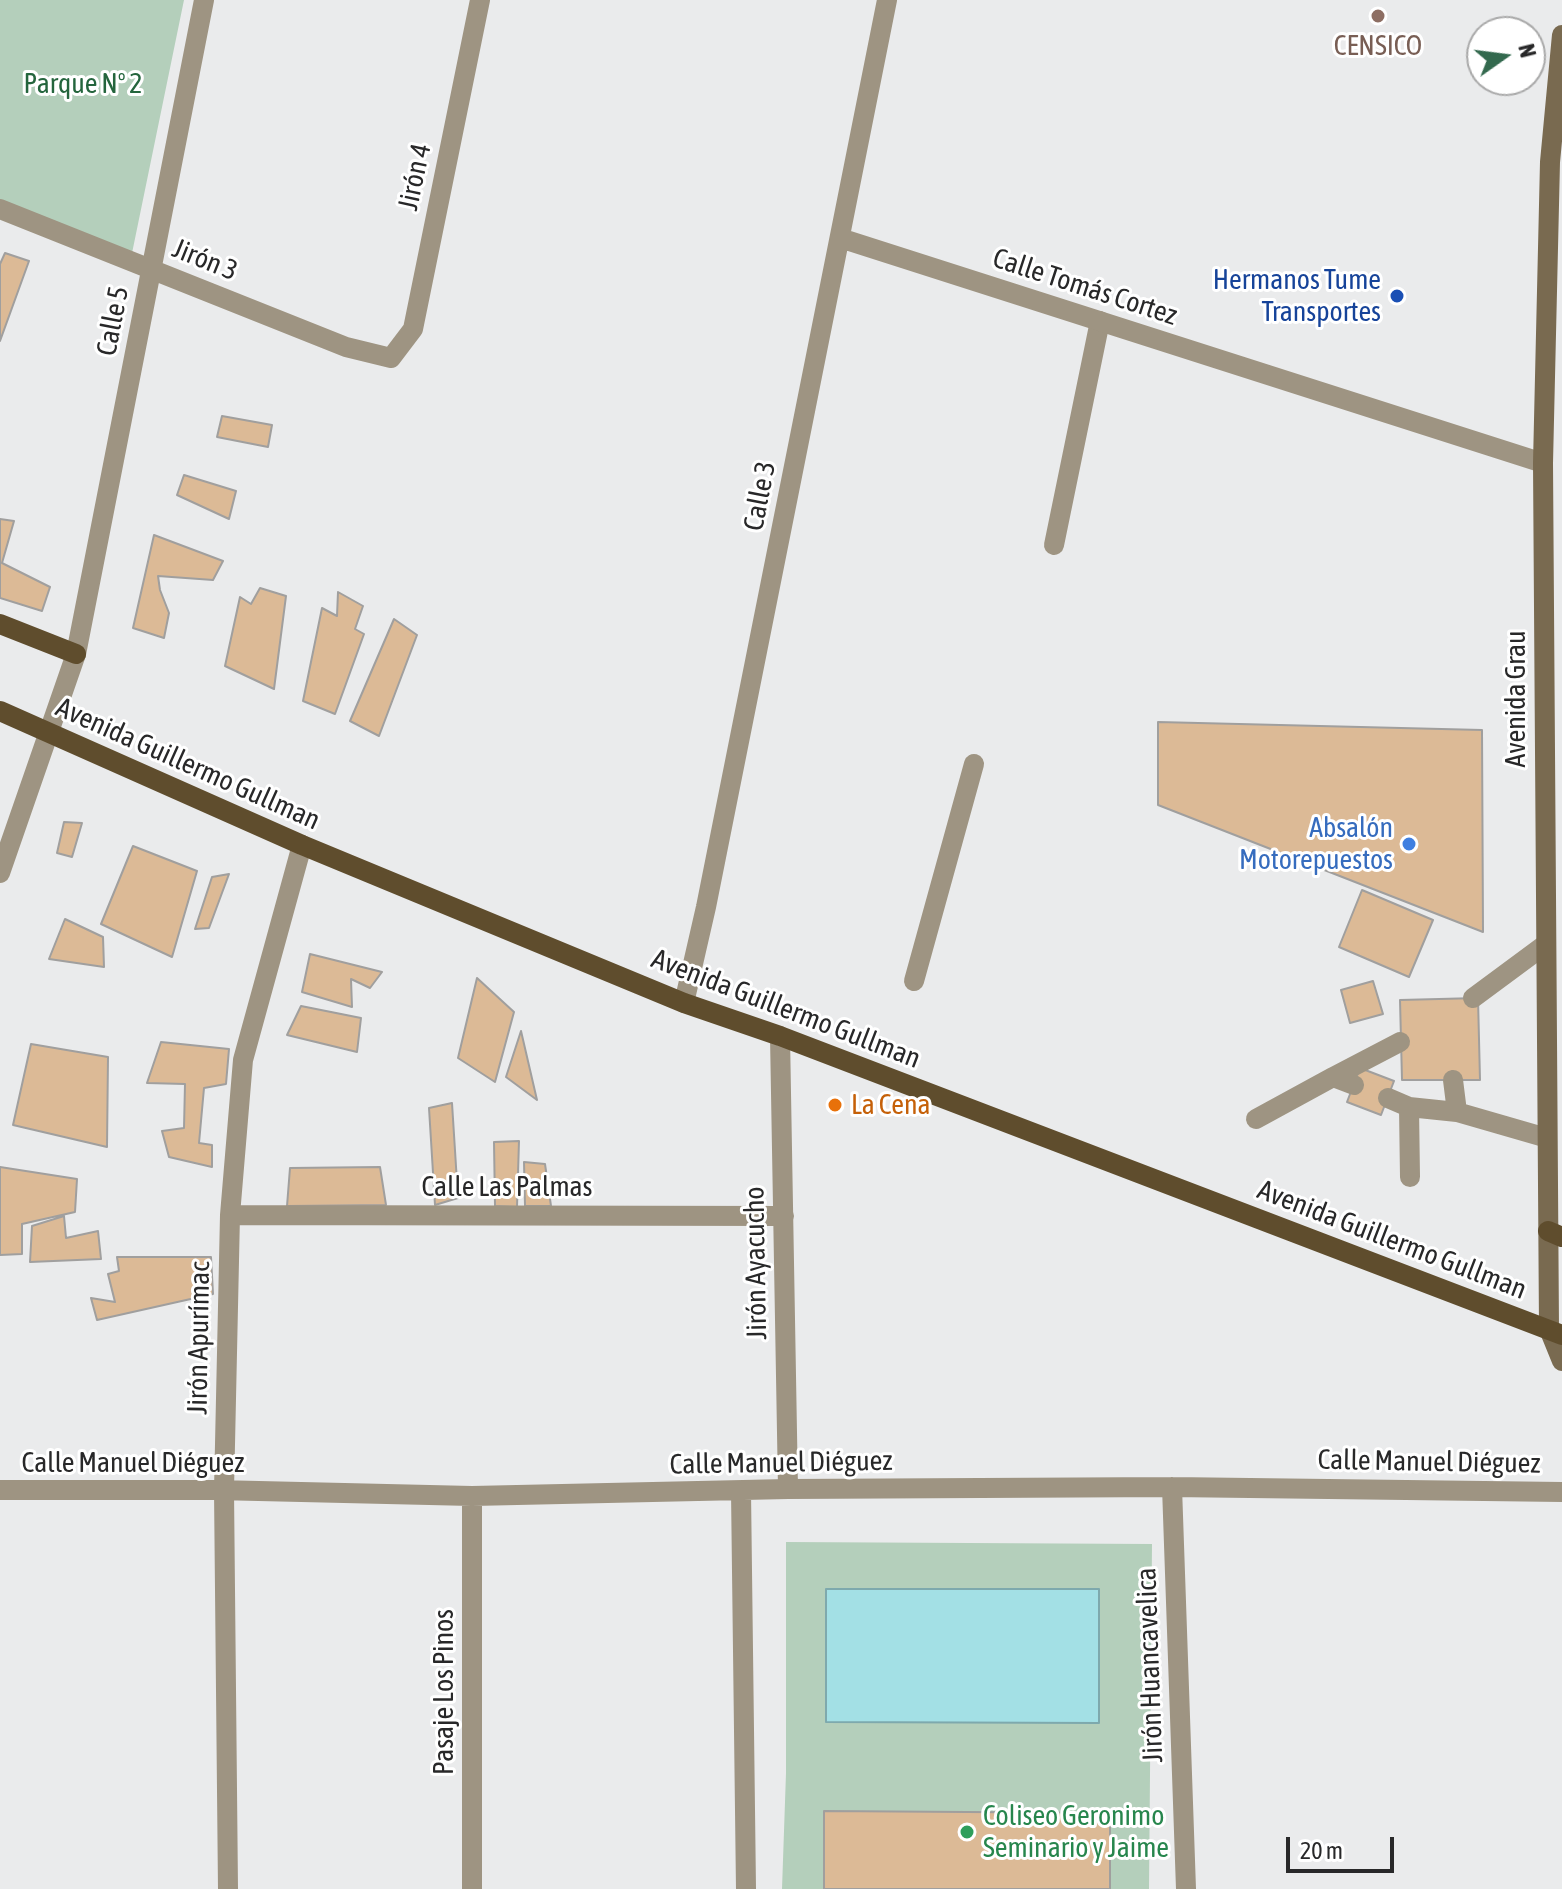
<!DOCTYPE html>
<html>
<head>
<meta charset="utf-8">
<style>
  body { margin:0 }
  #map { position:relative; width:1562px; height:1889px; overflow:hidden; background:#eaebec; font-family:"Asap Condensed",sans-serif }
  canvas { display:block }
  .north { position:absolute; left:1466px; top:16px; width:80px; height:80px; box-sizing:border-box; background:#fff; border:2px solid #a9a9a9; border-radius:50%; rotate:76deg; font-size:22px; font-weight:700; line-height:32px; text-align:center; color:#282829 }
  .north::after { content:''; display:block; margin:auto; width:28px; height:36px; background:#33694e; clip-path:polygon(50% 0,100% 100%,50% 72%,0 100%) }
  .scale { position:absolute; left:1286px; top:1837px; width:108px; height:36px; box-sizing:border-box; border:4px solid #282829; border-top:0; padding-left:10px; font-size:24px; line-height:28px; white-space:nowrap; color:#282829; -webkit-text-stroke:6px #fff; paint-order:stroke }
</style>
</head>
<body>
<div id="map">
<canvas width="1562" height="1889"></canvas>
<div class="north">N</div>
<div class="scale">20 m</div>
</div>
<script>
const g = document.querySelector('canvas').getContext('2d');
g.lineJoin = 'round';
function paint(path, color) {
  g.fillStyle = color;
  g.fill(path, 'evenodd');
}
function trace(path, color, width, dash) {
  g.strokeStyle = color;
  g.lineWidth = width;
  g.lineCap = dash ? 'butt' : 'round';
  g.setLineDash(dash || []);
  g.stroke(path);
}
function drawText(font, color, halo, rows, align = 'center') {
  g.font = font + ' "Asap Condensed",sans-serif';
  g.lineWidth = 6;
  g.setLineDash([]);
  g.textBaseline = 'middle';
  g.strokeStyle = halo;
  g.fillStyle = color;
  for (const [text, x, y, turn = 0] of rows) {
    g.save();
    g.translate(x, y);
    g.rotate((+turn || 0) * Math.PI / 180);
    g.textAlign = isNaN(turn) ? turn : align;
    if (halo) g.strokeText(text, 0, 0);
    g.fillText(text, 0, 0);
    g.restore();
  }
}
paint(new Path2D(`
  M0,0H184L131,258L0,205Z
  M786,1542L1152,1544L1149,1889H782L786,1773Z`), '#b4cfbb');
const water = new Path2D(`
  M826,1589H1099V1723L826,1722Z`);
paint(water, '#a3e0e5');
trace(water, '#7ea9ad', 2);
const building = new Path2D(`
  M5,253L29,261L0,341V264Z
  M222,416L272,425L268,447L217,437Z
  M184,475L236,491L229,519L177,495Z
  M0,519L14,521L2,563L50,587L42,611L0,598Z
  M154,535L223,561L213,580L158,576L160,590L169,613L164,638L133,628Z
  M260,588L286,596L274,689L225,666L240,597L251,604Z
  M338,592L363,606L355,629L364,634L335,714L303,701L322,608L337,616Z
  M394,619L417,635L379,736L350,721Z
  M1158,722L1482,730L1483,932L1158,805Z
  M64,822L82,823L72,857L57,853Z
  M133,846L197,871L172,957L101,924Z
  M229,874L209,928L195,929L212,877Z
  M1362,890L1433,920L1409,977L1339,947Z
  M65,919L103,937L104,967L49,959Z
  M310,954L382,972L370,988L351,979L352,1007L302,992Z
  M477,978L514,1012L495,1082L458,1058Z
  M1373,981L1383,1014L1350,1023L1341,990Z
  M1478,998L1480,1080H1402L1400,1000Z
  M301,1006L361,1018L357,1052L287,1035Z
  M521,1031L537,1100L506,1077Z
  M161,1042L229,1049L226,1084L204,1088L199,1143L212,1145V1167L169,1157L162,1131L184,1128L185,1084L147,1083Z
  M31,1044L108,1057L107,1147L13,1125Z
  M1360,1068L1394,1081L1381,1115L1347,1102Z
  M452,1103L458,1198L435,1205L429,1108Z
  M519,1141L517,1207L495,1206L494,1142Z
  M524,1162L545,1164L551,1206H525Z
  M0,1167L77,1179L75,1212L22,1224V1254L0,1255Z
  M380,1167L386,1205L287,1206L290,1168Z
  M64,1216L66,1238L98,1231L101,1259L30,1262L32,1226Z
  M117,1257H211L213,1294L97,1320L91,1298L115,1302L108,1274L119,1271Z
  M824,1811L1110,1813V1889H824Z`);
paint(building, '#dcba96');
trace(building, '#a09f9e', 2);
trace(new Path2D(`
  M1054,545L1100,321
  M914,981L974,764
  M1473,998L1546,944
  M1333,1077L1400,1042
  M1453,1080L1457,1112L1547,1138
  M1388,1098L1409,1107L1410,1177
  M1409,1107L1457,1112
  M1256,1119L1333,1077L1354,1085`), '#9e9482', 20);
trace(new Path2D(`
  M0,209L346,347L391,358L413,329L480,0
  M840,238L1543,463
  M76,654L204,0
  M684,1003L706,907L887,0
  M780,1036L788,1489
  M230,1215L784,1216
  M1172,1487L1186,1889
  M0,1490H216L472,1496L788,1489L1172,1487L1562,1492
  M741,1491L746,1889
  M472,1496V1889
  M228,1889L224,1490L230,1215L243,1060L302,845`), '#9e9482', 20);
trace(new Path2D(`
  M0,873L76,654`), '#9e9482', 20);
trace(new Path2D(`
  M1562,35L1550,162L1543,463L1549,1329L1562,1361`), '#796a50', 20);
trace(new Path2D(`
  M0,624L76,654
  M0,711L302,845L684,1003L780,1036L1562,1335
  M1548,1231L1562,1237`), '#5f4d2d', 20);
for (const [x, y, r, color] of [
  [1378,16,8,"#8d6e63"],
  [1397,296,8,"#1a4fb4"],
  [1409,844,8,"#3f7fe0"],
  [835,1105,8,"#e8710a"],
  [967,1832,8,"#2e9e5b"]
]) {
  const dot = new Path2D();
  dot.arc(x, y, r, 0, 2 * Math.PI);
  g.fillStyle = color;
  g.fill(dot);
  trace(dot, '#fff', 3);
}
drawText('28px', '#785e54', '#fff', [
  ["CENSICO",1378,46]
]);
drawText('28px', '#24653d', '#fff', [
  ["Parque Nº 2",83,84]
]);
drawText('28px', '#282829', '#fff', [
  ["Jirón 4",415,177,-78],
  ["Jirón 3",205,260,22],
  ["Calle Tomás Cortez",1085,287,18],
  ["Calle 5",113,321,-79],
  ["Calle 3",760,496,-79],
  ["Avenida Grau",1516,699,-90],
  ["Avenida Guillermo Gullman",188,764,24],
  ["Avenida Guillermo Gullman",786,1009,21],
  ["Calle Las Palmas",507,1187],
  ["Avenida Guillermo Gullman",1392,1240,21],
  ["Jirón Ayacucho",756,1263,-91],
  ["Jirón Apurímac",199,1338,-89],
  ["Calle Manuel Diéguez",1429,1462,1],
  ["Calle Manuel Diéguez",133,1463],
  ["Calle Manuel Diéguez",781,1463,-1],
  ["Jirón Huancavelica",1150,1665,-92],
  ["Pasaje Los Pinos",444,1692,-90]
]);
drawText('28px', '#164399', '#fff', [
  ["Hermanos Tume",1381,280],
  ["Transportes",1381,312]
], 'right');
drawText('28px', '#366cbe', '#fff', [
  ["Absalón",1393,828],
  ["Motorepuestos",1393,860]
], 'right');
drawText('28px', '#c56008', '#fff', [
  ["La Cena",851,1105]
], 'left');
drawText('28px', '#27864d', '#fff', [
  ["Coliseo Geronimo",983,1816],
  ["Seminario y Jaime",983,1848]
], 'left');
</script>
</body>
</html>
